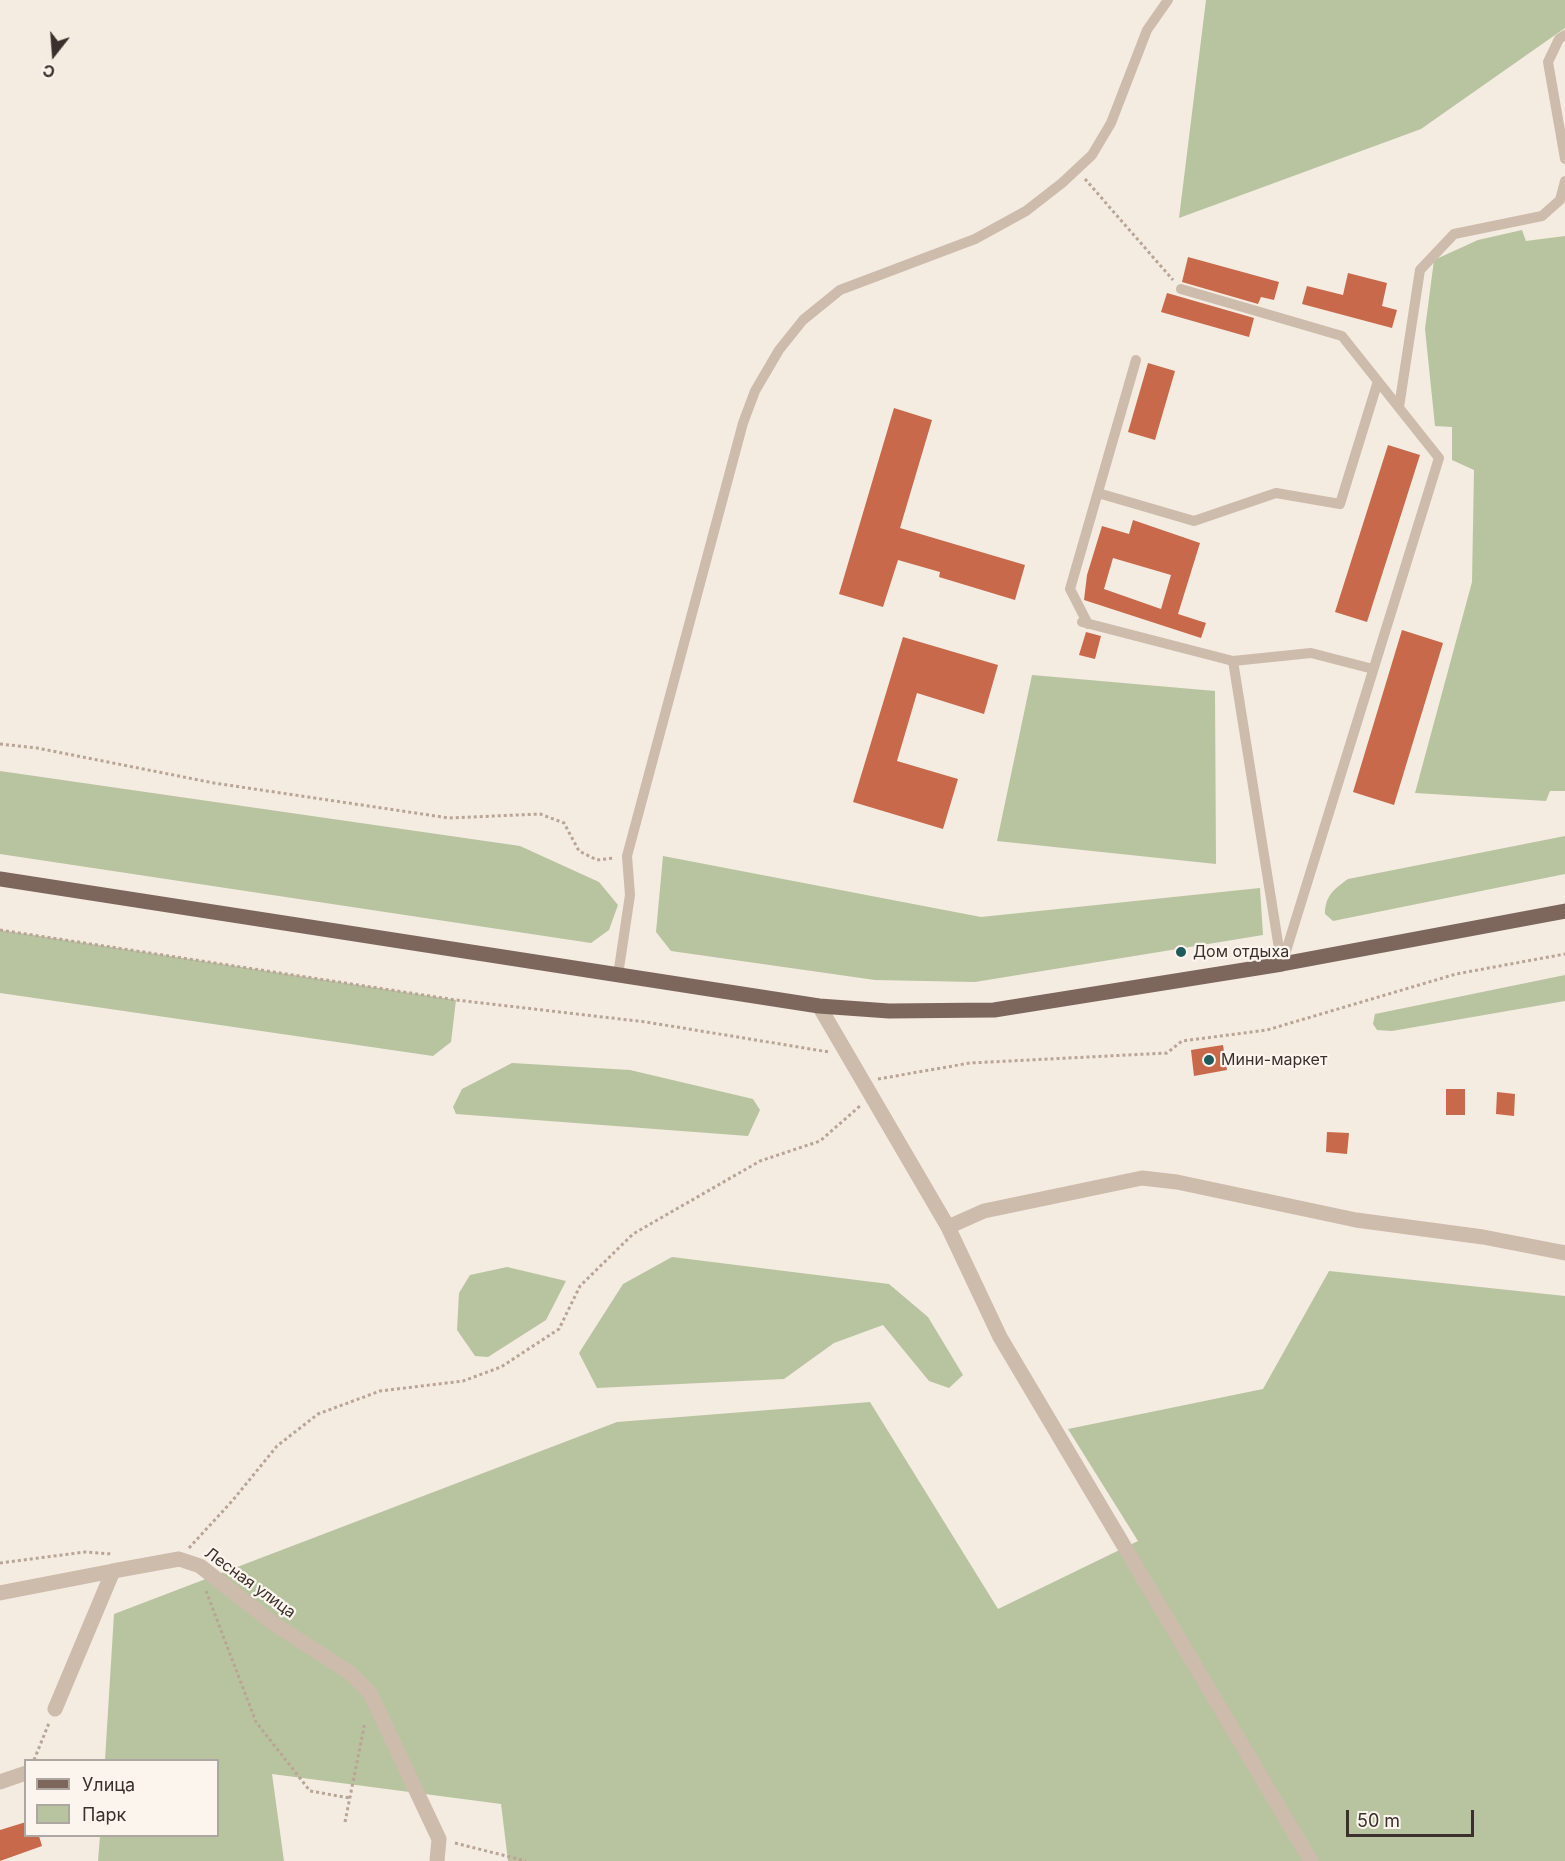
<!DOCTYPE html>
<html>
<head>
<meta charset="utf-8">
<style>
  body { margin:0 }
  #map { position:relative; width:1565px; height:1861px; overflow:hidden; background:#f4ebe1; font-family:Inter,sans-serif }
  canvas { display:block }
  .legend { position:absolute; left:24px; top:1759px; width:195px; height:78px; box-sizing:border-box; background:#fbf5ee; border:2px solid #aea6a0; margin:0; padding:8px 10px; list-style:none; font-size:18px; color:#3b302b }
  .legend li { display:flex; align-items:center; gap:12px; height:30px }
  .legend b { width:30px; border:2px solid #aea6a0 }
  .north { position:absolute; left:24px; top:24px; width:60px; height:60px; -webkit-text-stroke:4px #fbf5ee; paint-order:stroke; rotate:197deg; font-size:16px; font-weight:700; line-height:24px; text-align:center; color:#3b302b }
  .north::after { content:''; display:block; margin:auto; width:21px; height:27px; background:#3b302b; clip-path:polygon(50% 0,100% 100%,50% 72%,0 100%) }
  .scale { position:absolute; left:1346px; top:1810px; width:128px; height:27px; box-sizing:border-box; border:3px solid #3b302b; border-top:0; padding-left:8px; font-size:18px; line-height:21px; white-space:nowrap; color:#3b302b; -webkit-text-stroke:4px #fbf5ee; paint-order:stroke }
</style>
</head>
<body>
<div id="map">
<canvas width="1565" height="1861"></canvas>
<ul class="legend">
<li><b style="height:8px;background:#7d675c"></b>Улица</li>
<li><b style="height:16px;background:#b8c4a0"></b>Парк</li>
</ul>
<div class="north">С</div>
<div class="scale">50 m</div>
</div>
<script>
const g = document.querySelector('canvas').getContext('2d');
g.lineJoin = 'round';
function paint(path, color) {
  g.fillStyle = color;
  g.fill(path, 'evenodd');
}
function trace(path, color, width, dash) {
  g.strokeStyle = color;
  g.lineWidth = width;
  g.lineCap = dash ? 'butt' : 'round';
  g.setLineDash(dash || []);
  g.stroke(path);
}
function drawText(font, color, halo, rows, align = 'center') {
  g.font = font + ' Inter,sans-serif';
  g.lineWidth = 4.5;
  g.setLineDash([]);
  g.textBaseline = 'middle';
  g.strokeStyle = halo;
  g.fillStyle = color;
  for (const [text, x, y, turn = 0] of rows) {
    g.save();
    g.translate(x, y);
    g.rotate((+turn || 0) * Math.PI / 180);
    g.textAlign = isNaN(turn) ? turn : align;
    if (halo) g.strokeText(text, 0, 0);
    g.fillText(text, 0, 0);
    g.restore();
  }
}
paint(new Path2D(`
  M1206,0H1565V28L1421,129L1179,218Z
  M1522,230L1526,241L1565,236V791H1550L1546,801L1415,793L1472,582L1474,470L1452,460V427L1435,426L1425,329L1434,260L1478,240Z
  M1032,675L1215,691L1216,864L997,841Z
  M0,771L520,846L599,882L618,905L609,930L591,943L0,854Z
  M1565,836V874L1333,921L1325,914C1325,896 1334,889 1348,879Z
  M663,856L981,917L1260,888L1263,935L975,982L875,980L671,951L656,932Z
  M0,930L456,1000L451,1042L433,1056L0,993Z
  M1565,975V1001L1392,1031L1377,1030L1373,1024L1375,1014Z
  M512,1063L630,1070L753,1099L760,1110L748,1136L456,1114L453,1107L462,1089Z
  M672,1257L889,1284L928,1317L963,1375L949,1388L929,1381L883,1325L834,1343L784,1379L597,1388L579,1353L623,1284Z
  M507,1267L566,1281L546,1320L488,1357L475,1356L457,1330L459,1293L470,1275Z
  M1329,1271L1565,1296V1861H508L501,1804L272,1774L284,1861H98L100,1836H218V1760H105L114,1614L617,1422L870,1402L998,1609L1138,1541L1068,1429L1263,1389Z`), '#b8c4a0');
paint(new Path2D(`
  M1188,257L1279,282L1274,300L1261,297L1258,304L1182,282Z
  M1348,273L1387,283L1382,306L1397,310L1392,328L1302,304L1307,286L1343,295Z
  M1167,293L1254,318L1249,337L1161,312Z
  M1148,363L1175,371L1155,440L1128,432Z
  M894,408L932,420L900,528L1025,565L1015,600L939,577L940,572L898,560L883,607L839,594Z
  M1388,445L1420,455L1367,622L1335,612Z
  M1133,520L1200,543L1178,614L1206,623L1201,638L1084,600L1087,575L1102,526L1129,534ZM1113,558L1171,575L1161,609L1104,589Z
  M1402,630L1443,643L1394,805L1353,792Z
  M1086,632L1101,636L1095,659L1079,655Z
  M903,637L998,665L984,714L917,693L897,761L958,779L943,829L853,802Z
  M1223,1045L1227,1070L1194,1076L1191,1050Z
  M1446,1089H1465V1115H1446Z
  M1497,1092L1515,1094L1514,1116L1496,1114Z
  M1327,1132L1349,1133L1347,1154L1326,1152Z
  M26,1822V1836H39L42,1846L0,1861V1830Z`), '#c8694b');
trace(new Path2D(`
  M1085,179L1173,280
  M0,744L37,748L214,783L449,818L540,814L564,823L579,851L597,860L614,858
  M0,930L456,1000L646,1022L829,1052
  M878,1079L970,1063L1167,1053L1182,1041L1267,1030L1456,974L1565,954
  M189,1548L233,1500L277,1446L318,1414L380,1391L463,1381L501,1367L559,1329L580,1286L633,1234L760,1161L820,1141L860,1106
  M0,1563L85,1552L112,1554
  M206,1591L256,1722L310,1791L350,1798
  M34,1760L49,1723
  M345,1822L365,1722
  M455,1843L526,1861`), '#b9a596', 3, [3, 3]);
trace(new Path2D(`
  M1565,35L1559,39L1548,62L1565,159
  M1181,289L1342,336L1439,458L1282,964
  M1399,407L1420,270L1454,234L1542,216L1560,200L1565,181
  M1098,493L1194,521L1276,493L1340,504L1378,381
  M1082,622L1233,661
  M1088,624L1070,589L1136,360
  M1281,961L1233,661L1311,653L1373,669
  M618,975L630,895L627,856L743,423L755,391L779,350L803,320L840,290L975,239L1026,211L1062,183L1092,155L1111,123L1147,30L1168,0`), '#cdbbac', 10);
trace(new Path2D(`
  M819,1006L948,1227L1000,1337L1311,1861
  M948,1227L984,1211L1142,1178L1177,1182L1356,1220L1483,1237L1565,1253
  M0,1593L113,1571
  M55,1709L113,1571L179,1559L200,1566L274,1624L349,1672L370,1693L439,1839L437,1861
  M0,1782L26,1773`), '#cdbbac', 15);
trace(new Path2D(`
  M0,879L819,1006L889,1011L994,1010L1282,964L1565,911`), '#7d675c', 15);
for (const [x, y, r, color] of [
  [1181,952,6,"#1f5a5e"],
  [1209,1060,6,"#1f5a5e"]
]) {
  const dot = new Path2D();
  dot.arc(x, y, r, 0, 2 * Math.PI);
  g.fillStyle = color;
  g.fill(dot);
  trace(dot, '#fbf5ee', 2);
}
drawText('16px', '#3b302b', '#fbf5ee', [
  ["Дом отдыха",1193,952],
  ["Мини-маркет",1221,1060]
], 'left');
drawText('16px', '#3b302b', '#fbf5ee', [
  ["Лесная улица",250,1583,36]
]);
</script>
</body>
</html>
